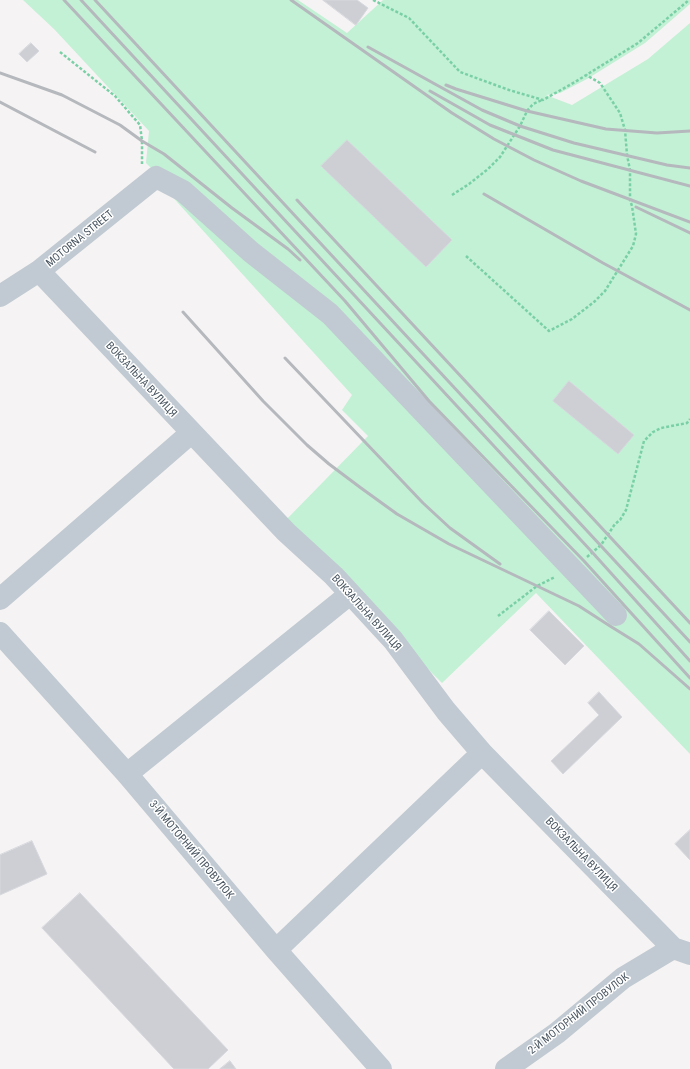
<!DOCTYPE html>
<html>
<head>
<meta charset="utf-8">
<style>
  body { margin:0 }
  canvas { display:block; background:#f5f3f3 }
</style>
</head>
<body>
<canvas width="690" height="1069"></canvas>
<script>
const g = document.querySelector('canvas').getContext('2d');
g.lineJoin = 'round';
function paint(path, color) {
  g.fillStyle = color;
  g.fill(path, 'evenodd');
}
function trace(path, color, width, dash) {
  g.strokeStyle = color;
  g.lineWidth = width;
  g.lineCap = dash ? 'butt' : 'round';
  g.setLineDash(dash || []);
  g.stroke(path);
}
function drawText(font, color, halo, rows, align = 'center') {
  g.font = font + ' "Roboto Condensed",sans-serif';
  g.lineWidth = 3;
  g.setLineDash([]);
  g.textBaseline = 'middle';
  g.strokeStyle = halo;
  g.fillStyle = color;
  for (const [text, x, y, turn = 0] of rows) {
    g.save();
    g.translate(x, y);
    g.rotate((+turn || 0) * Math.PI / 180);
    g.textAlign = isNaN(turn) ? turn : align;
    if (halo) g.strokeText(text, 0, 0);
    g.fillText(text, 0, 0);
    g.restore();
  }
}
paint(new Path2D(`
  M23,0H298L347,33L383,0H690V4L645,43L587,79L560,93L546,95L572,105L648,59L690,23V754L536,593L442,683L282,524L368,436L342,410L352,395L168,192V185L146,163L149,131L54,29Z`), '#c3f1d5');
const building = new Path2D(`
  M323,0H357L368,8L356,25Z
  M31,43L39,51L27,62L19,54Z
  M347,140L452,240L426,267L321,166Z
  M569,381L634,435L618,454L553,401Z
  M549,611L584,646L565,665L530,630Z
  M599,692L622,717L563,774L551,761L599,715L588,703Z
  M690,830V860L675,844Z
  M32,841L47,874L0,895V855Z
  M80,893L228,1050L208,1069H174L42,928Z
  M230,1061L236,1069H220Z`);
paint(building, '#cdcfd5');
trace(building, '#d7d9de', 1);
trace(new Path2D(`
  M373,0L409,18L460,72L509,90L543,100L575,82L638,43L689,0
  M60,52L115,96L140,125L142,141V164
  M452,195L469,184L488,169L500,157L520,126L527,111L533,104L542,100
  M466,256L549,331L572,319L594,302L605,291L633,246L636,234L632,206L630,200V170L627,155L625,130L620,113L600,83L586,75
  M587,557L601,545L615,524L620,520L626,510L644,441L653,432L661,428L687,423L690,419
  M498,616L537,586L555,577`), '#7ad0a6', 2.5, [3, 2]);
trace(new Path2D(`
  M39,271L286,532L334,576L393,640L446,711L482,753L673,948L690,954
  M0,296L39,271L156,177L183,191L251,252L330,314L616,615
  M0,599L191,433
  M0,633L127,774L276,950L381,1069
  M127,774L350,594
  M276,950L482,753
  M506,1069L557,1033L623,978L673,948`), '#c1cad2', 22);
trace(new Path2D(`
  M64,0L345,301L429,401L584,561L690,678
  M81,0L592,552L690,661
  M95,0L690,642
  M291,0L452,113L494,139L534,160L581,181L690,222
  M368,47L482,110L520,126L574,143L667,165L690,168
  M0,73L62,95L120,125L142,141L164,154L232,208L288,249L300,260
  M446,85L456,89L527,111L606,129L657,133L690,131
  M430,91L490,125L553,150L690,186
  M0,102L95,152
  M484,194L603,263L690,310
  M297,200L690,623
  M636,207L690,233
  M183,312L263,401L307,445L329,464L361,488L397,514L449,544L579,606L610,626L639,644L690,689
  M285,358L423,503L450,528L500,564`), '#b5b8bd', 3);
drawText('11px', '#4a5661', '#fff', [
  ["MOTORNA STREET",80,239,-39],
  ["ВОКЗАЛЬНА ВУЛИЦЯ",141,380,47],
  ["ВОКЗАЛЬНА ВУЛИЦЯ",366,613,48],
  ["3-Й МОТОРНИЙ ПРОВУЛОК",191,850,50],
  ["ВОКЗАЛЬНА ВУЛИЦЯ",581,855,46],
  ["2-Й МОТОРНИЙ ПРОВУЛОК",579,1014,-38]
]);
</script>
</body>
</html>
